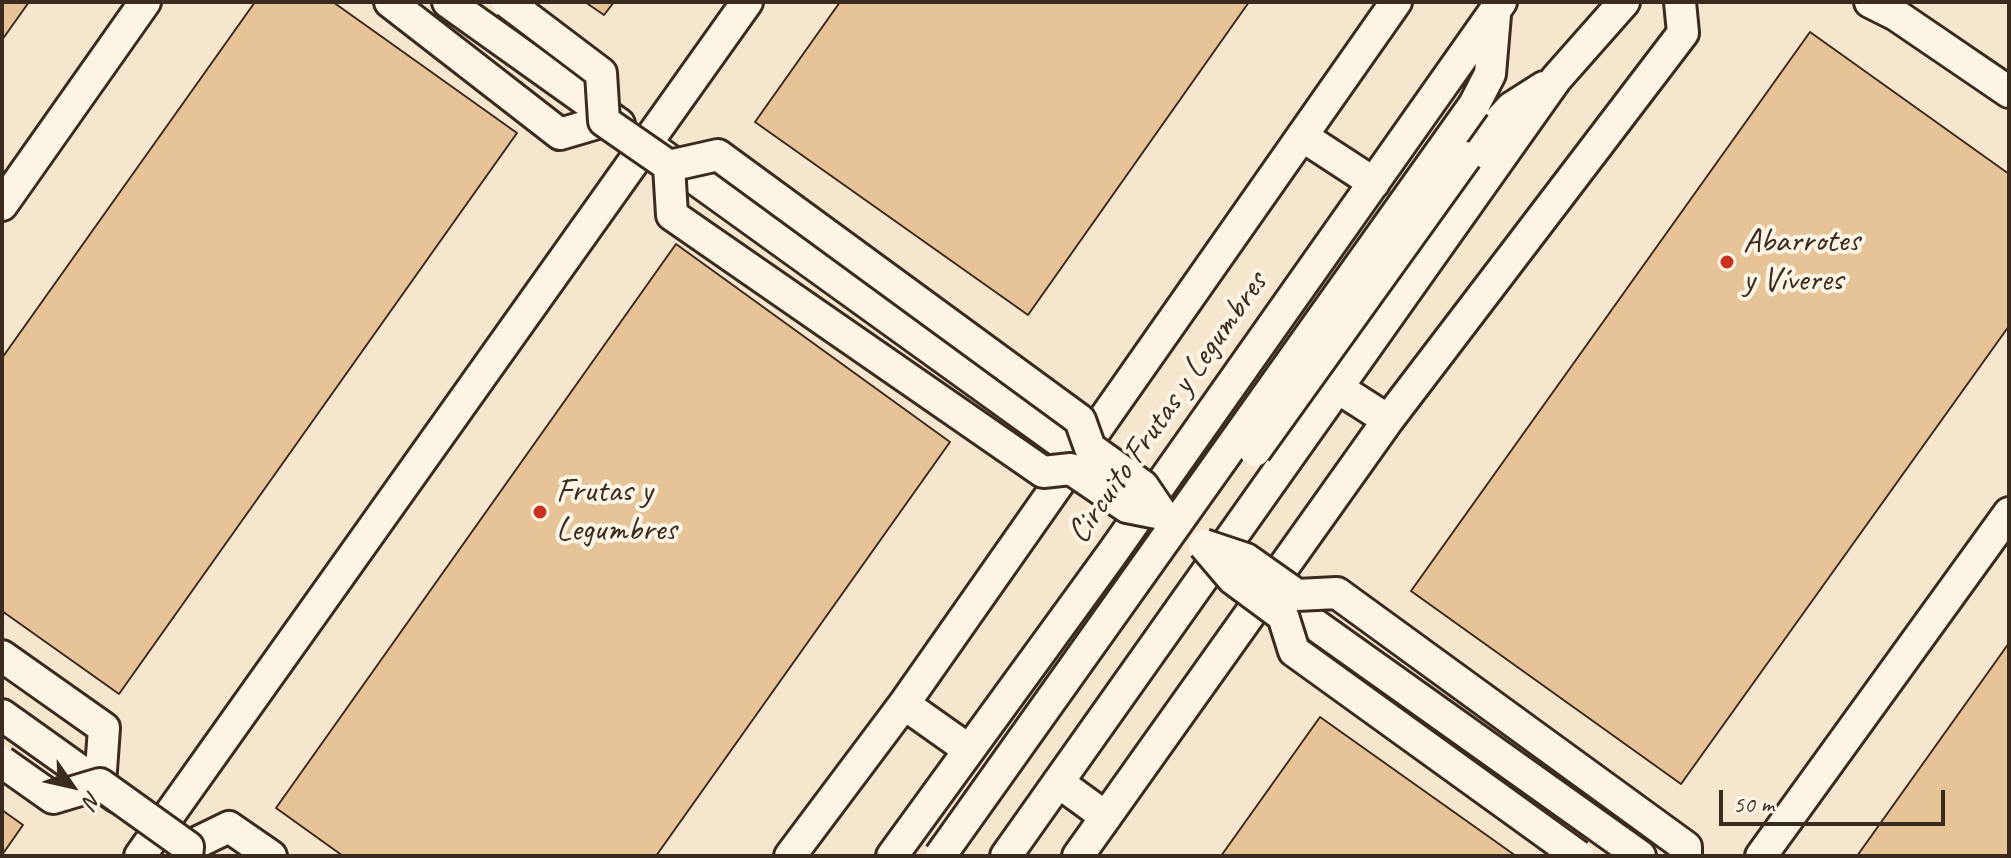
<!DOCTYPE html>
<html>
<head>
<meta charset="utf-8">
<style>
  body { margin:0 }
  #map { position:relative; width:2011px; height:858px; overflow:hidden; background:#fcf5e5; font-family:Caveat,sans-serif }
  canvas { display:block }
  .frame { position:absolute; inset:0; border:4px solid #3b2a1e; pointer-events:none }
  .north { position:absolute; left:32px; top:746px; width:80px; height:80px; -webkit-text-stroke:6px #fcf5e5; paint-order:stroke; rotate:124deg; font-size:22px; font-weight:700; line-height:32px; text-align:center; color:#3b2a1e }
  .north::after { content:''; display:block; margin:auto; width:28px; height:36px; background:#3b2a1e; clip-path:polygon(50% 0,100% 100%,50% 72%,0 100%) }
  .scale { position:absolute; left:1719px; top:790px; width:226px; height:36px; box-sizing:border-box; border:4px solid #3b2a1e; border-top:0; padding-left:10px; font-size:24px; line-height:28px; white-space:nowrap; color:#3b2a1e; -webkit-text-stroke:6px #fcf5e5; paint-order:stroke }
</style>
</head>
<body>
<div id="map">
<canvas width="2011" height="858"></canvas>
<div class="frame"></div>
<div class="north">N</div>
<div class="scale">50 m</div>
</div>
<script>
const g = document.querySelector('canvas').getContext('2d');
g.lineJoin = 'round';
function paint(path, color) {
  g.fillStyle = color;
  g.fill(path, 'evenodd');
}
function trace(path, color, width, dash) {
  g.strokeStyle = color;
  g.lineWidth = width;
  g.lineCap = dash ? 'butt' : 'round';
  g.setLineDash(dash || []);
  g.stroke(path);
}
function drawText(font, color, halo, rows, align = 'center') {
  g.font = font + ' Caveat,sans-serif';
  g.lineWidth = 8;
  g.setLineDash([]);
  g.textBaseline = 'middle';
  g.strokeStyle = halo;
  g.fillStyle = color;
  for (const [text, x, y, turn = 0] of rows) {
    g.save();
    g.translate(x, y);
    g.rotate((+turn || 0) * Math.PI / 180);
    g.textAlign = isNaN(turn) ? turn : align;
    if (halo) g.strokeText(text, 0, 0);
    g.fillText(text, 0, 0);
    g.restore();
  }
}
paint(new Path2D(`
  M2,2H2009V856H2Z`), '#f6e6ce');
const building = new Path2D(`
  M2,2H29L2,40Z
  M255,2H333L517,133L119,694L2,611V358Z
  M585,2H614L604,15Z
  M840,2H1249L1028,315L755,122Z
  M1810,32L2009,174V326L1681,784L1411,591Z
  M676,244L950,442L656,856H343L276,808Z
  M2009,643V856H1857Z
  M1320,717L1516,856H1221Z
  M2,810L23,825L2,855Z`);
paint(building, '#e7c398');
trace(building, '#3b2a1e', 2);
const minor = new Path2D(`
  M390,2L560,134L604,121
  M448,2L619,124
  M1870,2L1896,15L2009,92
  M1474,105L1490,74L1495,15
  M1302,136L1374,183
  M658,152L1109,477
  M1466,157L1511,108L1544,87
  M2,205L145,2
  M1338,388L1388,420
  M1265,589L1640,856
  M2,656L104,728L100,784
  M904,704L969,750
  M2,715L117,797
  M1058,782L1106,817
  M188,847L229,827L271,856
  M140,856L747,2
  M790,856L904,704L1396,2
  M892,856L1111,555L1501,2
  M1006,856L1556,79L1624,2
  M1078,856L1388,420L1683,33L1680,2
  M1761,856L2009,513`);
trace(minor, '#3b2a1e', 36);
trace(minor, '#fcf5e5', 30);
const minorBridge = new Path2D(`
  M507,2L601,73L604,121L669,166L718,155L1080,420L1090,448L1143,486L1162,514
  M669,166L672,215L1043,472L1071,469L1127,507L1162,514
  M1255,451L1466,157
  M1204,545L1246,559L1297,595L1337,593L1686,847V856
  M1204,545L1233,579L1283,616L1294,651L1578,856
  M2,762L53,798L100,784L188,847L187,856
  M940,856L1474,105`);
trace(minorBridge, '#3b2a1e', 36, []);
trace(minorBridge, '#fcf5e5', 30);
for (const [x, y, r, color] of [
  [1727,262,8,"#c8321e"],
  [540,512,8,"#c8321e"]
]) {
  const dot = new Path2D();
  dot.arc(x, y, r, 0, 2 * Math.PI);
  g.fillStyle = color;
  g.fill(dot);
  trace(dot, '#fcf5e5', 3);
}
drawText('34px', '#3b2a1e', '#fcf5e5', [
  ["Abarrotes",1743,242],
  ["y Víveres",1743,281],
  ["Frutas y",556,492],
  ["Legumbres",556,531]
], 'left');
drawText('34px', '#3b2a1e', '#fcf5e5', [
  ["Circuito Frutas y Legumbres",1168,408,-55]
]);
</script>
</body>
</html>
